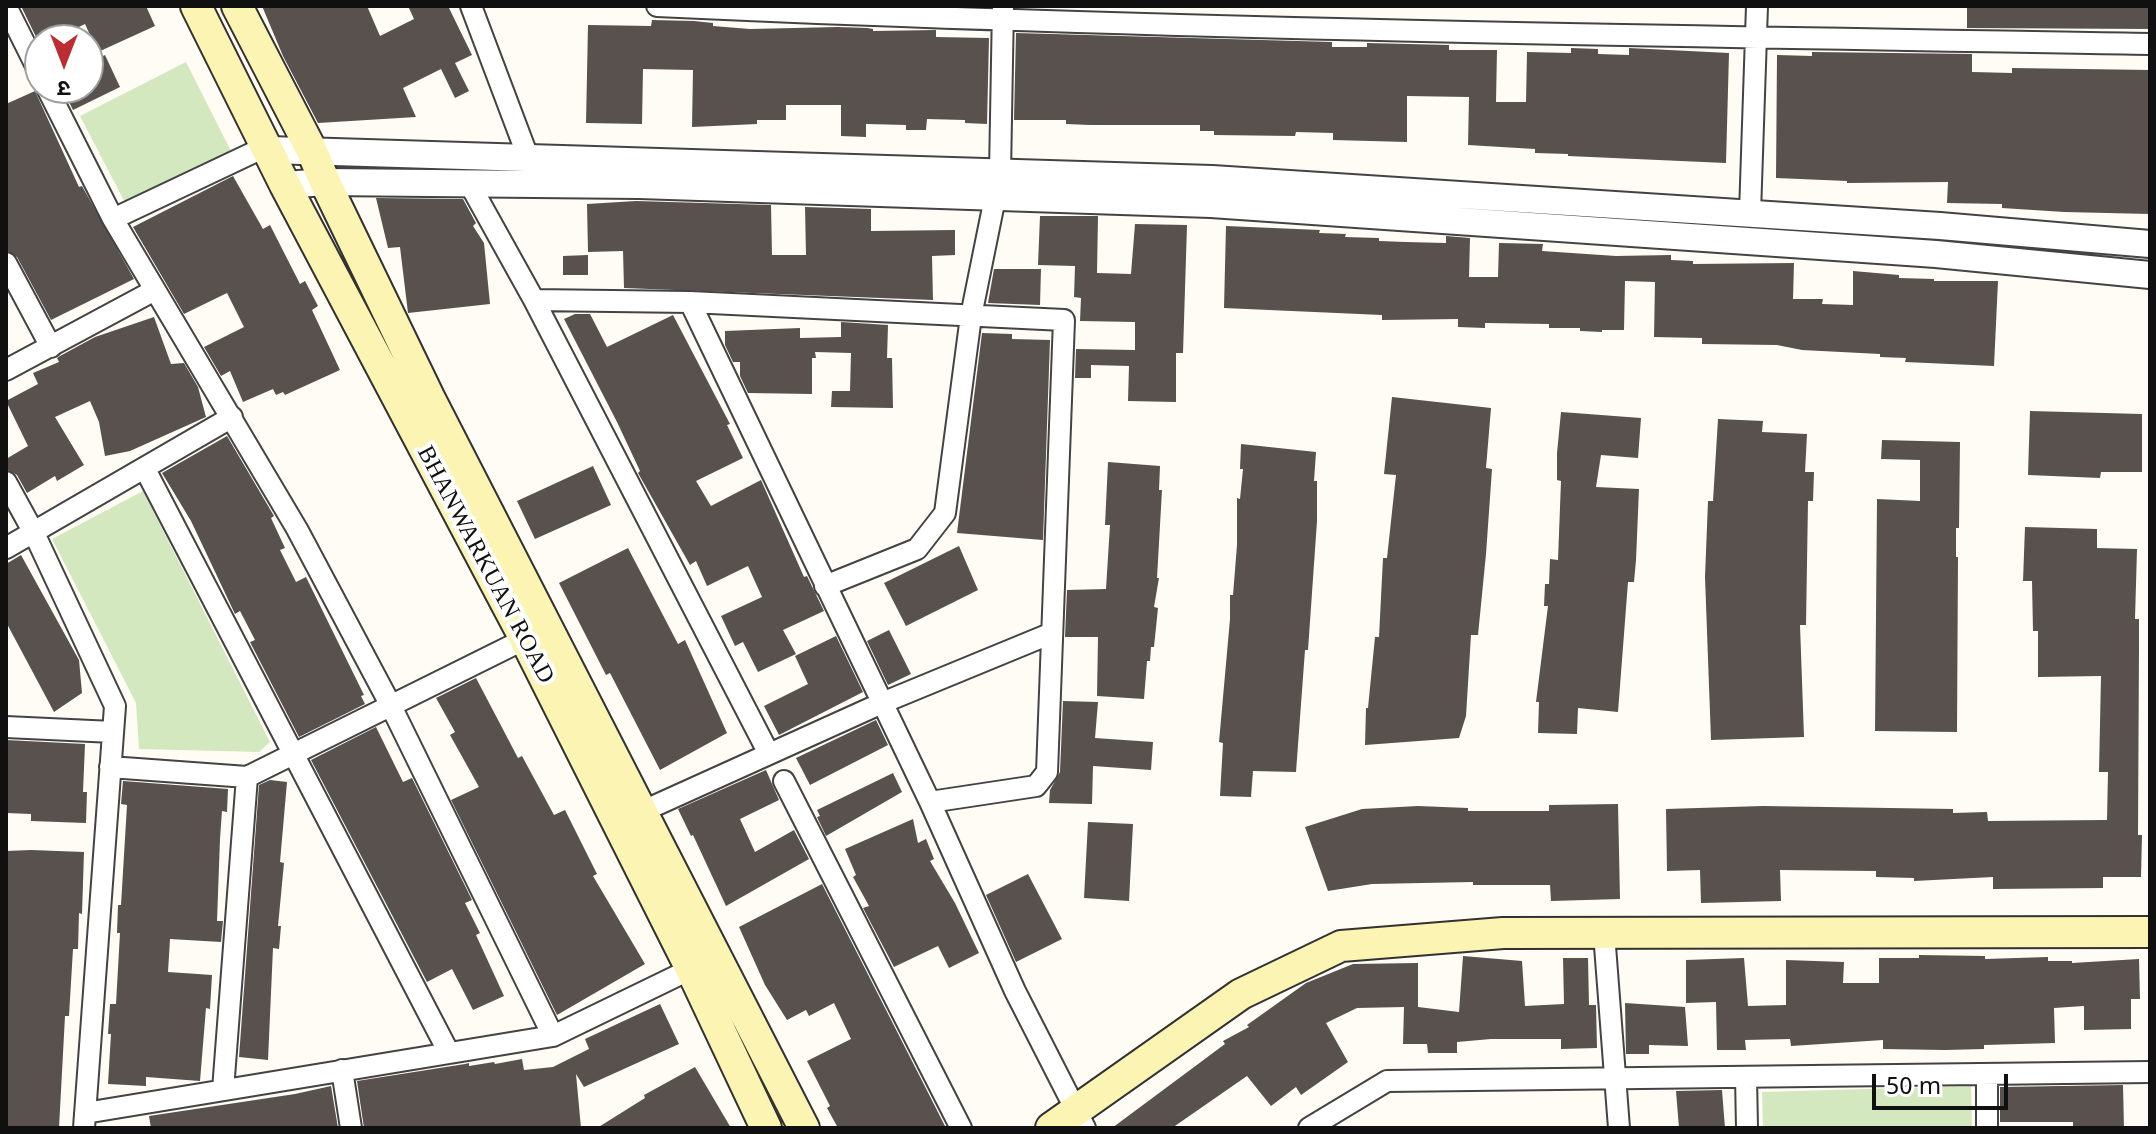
<!DOCTYPE html>
<html>
<head>
<meta charset="utf-8">
<style>
  body { margin:0 }
  #map { position:relative; width:2156px; height:1134px; overflow:hidden; background:#fefcf4; font-family:Georgia,"Noto Sans Devanagari",serif }
  canvas { display:block }
  .frame { position:absolute; inset:0; border:8px solid #101010; pointer-events:none }
  .north { position:absolute; left:24px; top:24px; width:80px; height:80px; box-sizing:border-box; background:#fff; border:2px solid #9f9f9f; border-radius:50%; rotate:180deg; font-size:22px; font-weight:700; line-height:32px; text-align:center; color:#101010 }
  .north::after { content:''; display:block; margin:auto; width:28px; height:36px; background:#bb2d32; clip-path:polygon(50% 0,100% 100%,50% 72%,0 100%) }
  .scale { position:absolute; left:1872px; top:1074px; width:136px; height:36px; box-sizing:border-box; border:4px solid #101010; border-top:0; padding-left:10px; font-size:24px; line-height:28px; white-space:nowrap; color:#101010; -webkit-text-stroke:6px #fff; paint-order:stroke }
</style>
</head>
<body>
<div id="map">
<canvas width="2156" height="1134"></canvas>
<div class="frame"></div>
<div class="north">उ</div>
<div class="scale">50 m</div>
</div>
<script>
const g = document.querySelector('canvas').getContext('2d');
g.lineJoin = 'round';
function paint(path, color) {
  g.fillStyle = color;
  g.fill(path, 'evenodd');
}
function trace(path, color, width, dash) {
  g.strokeStyle = color;
  g.lineWidth = width;
  g.lineCap = dash ? 'butt' : 'round';
  g.setLineDash(dash || []);
  g.stroke(path);
}
function drawText(font, color, halo, rows, align = 'center') {
  g.font = font + ' Georgia,serif';
  g.lineWidth = 8;
  g.setLineDash([]);
  g.textBaseline = 'middle';
  g.strokeStyle = halo;
  g.fillStyle = color;
  for (const [text, x, y, turn = 0] of rows) {
    g.save();
    g.translate(x, y);
    g.rotate((+turn || 0) * Math.PI / 180);
    g.textAlign = isNaN(turn) ? turn : align;
    if (halo) g.strokeText(text, 0, 0);
    g.fillText(text, 0, 0);
    g.restore();
  }
}
paint(new Path2D(`
  M186,62L237,163L132,216L80,116Z
  M143,491L270,742L259,752L139,749L136,703L52,539Z
  M1971,1086L1972,1128H1763L1762,1092Z`), '#d3e8be');
paint(new Path2D(`
  M21,6H146L155,26L98,52L85,24L52,40H40V45Z
  M262,6H367L380,36L414,19L408,6H448L472,55L455,63L469,91L455,98L441,69L403,88L416,117L318,123L283,56Z
  M1967,6H2150V29L1967,28Z
  M652,20L694,21L713,23V26L750,29L838,27L867,28L873,29V31L936,30V37L989,38L987,124L965,123V120L927,119L926,130H906V125L866,124V137L841,136V105H786V120H757V124L692,127L693,70L643,69L642,124L586,123L588,25L651,26Z
  M1016,33L1332,42V47H1367V43L1449,45V50H1497L1496,102H1526L1527,52L1571,53V48L1598,49V54L1629,55V48L1729,53L1726,163L1568,156V154L1535,153V149L1468,145L1469,97L1407,96V142L1333,140V133L1296,132L1295,136L1214,135V131H1200V125H1090L1066,124V120H1014Z
  M1812,52L1972,54V72L2012,73V68L2150,70V214L2064,212L2002,208V204L1947,203L1948,182L1847,183V181L1776,178L1777,55L1812,56Z
  M105,55L120,87L73,110L62,88H88V63Z
  M35,91L79,187L82,186L134,279L51,320L17,257L6,250V104Z
  M233,176L263,229L270,225L300,284L305,281L318,306L312,310L340,370L285,395L283,392L276,395L273,389L243,402L230,371L221,376L204,347L244,327L227,293L184,314L133,227Z
  M376,198L463,199L476,223L473,226L484,243L490,304L408,313L400,247L388,248Z
  M636,201L771,205L772,255H806L805,207L871,209V231L955,230V255L932,256L933,300L624,288L623,251L588,252L587,204Z
  M1040,216H1098L1097,273L1131,274L1135,224L1187,225L1183,353H1176V402L1128,401L1129,366L1091,365V378H1075L1076,349L1135,350V322L1080,321L1081,298L1074,297L1075,266L1038,265Z
  M1226,226L1320,230L1319,233L1346,234L1345,237L1379,238V241L1406,242L1446,243V236L1470,238L1469,277H1498L1499,243L1543,244L1542,251L1616,256L1671,255V260L1693,261V264L1794,263L1793,299H1823L1822,304L1853,305V271L1899,275V278L1934,279V281H1998L1994,366L1905,362L1906,358L1880,357V354L1802,350L1777,345L1702,344V338L1654,337L1655,282L1625,281L1624,330H1602V332L1580,331V328H1549V324L1485,323V328L1458,327V319L1382,320V315L1224,308Z
  M588,255V275H563V256Z
  M994,269H1041L1040,305L988,303Z
  M575,314H590L607,347L673,315L730,424L727,425L743,458L696,481L711,506L761,480L804,577L807,576L824,611L783,630L796,654L758,672L743,642L735,646L721,616L762,597L748,566L707,586L696,561L690,565L638,473L640,471L617,422L564,319Z
  M154,317L171,364L184,363L198,387L206,417L130,451L105,456L99,422L90,401L55,417L84,465L57,481L55,476L27,493L17,475L6,469V459L28,446L6,401L38,384L33,373L59,362L57,358L60,356L95,337Z
  M841,322L888,325L887,358H892L893,408L831,407L832,391H850L851,353L815,352L816,358H812V394L748,393L740,376V362H733L725,345V331L800,328V338L841,337Z
  M982,333L1012,334V339L1050,340L1043,540L957,533Z
  M1392,397L1491,408L1486,468L1492,469L1486,554L1478,635H1471L1466,716L1459,738L1365,745L1366,708H1368L1375,637H1379L1383,558H1387L1396,475L1384,474Z
  M2030,411L2142,414V472H2101L2100,478L2028,475Z
  M1561,412L1641,418L1638,458L1601,455L1596,487L1639,489L1636,560L1634,582H1628L1618,712L1578,708L1577,734L1538,733L1539,702H1536L1548,606H1544L1545,584H1549L1550,559L1558,560L1561,481L1557,480V453Z
  M1718,419L1763,421L1762,432L1807,434L1805,472H1814L1813,501H1808L1806,625H1800L1804,737L1711,740L1705,577L1708,501H1713Z
  M227,436L274,516L271,518L285,548L280,550L296,582L306,577L364,695L361,696L365,704L299,737L250,642L255,640L240,611L235,614L191,521L162,473Z
  M1882,440L1960,442L1959,528H1956V557H1958L1957,732L1875,731L1877,499L1920,501V460L1881,459Z
  M1241,444L1316,452L1314,481H1317V521L1308,650H1305L1296,772L1253,771L1251,797L1220,796L1223,743L1219,742L1230,619V595H1233L1237,545V498L1240,499L1243,469H1240Z
  M1108,462L1160,466L1159,490H1162L1157,578H1159L1154,607L1158,608L1154,647H1151L1150,661H1147L1144,699L1097,696L1098,637H1065L1067,590L1106,589L1110,525H1105Z
  M593,466L611,505L535,539L517,501Z
  M2025,527L2097,529V548L2137,549L2135,619H2139V647L2138,835H2142L2141,877H2103V888L1993,889V877L1914,881V878L1876,877V871L1780,870L1781,901L1701,903L1700,870L1667,871L1666,809L1763,806L1953,809V813L1987,812L1988,821L2107,820L2108,772H2099L2101,676L2038,677V631H2033L2032,581H2023Z
  M959,546L978,590L906,626L884,583Z
  M628,548L678,644L685,640L727,733L660,770L610,673L606,675L559,583Z
  M21,555L79,660L82,693L54,712L6,622V564Z
  M889,630L911,674L888,685L867,641Z
  M836,636L863,692L779,735L764,706L808,684L795,656Z
  M476,678L518,758L522,756L554,815L565,810L597,874L593,876L645,964L557,1015L451,800L479,787L450,735L455,732L436,698Z
  M1063,701L1098,702L1095,738L1153,742L1151,770L1093,766L1092,804L1049,803L1050,790L1060,772Z
  M876,720L888,745L810,785L796,758Z
  M376,727L403,782L412,778L472,900L465,903L480,933L476,935L504,996L473,1010L452,969L427,982L311,760Z
  M6,740L85,744L83,792H87L86,823L31,821V814L6,813Z
  M766,770L779,800L740,819L755,852L794,830L809,859L726,906L693,835L691,836L678,809Z
  M893,773L902,792L826,836L817,817L820,816L817,810Z
  M270,780L287,782L280,862L284,863L278,926H281L279,949L273,948L268,1060L239,1057L259,785Z
  M123,781L228,789L227,812L222,811L220,839L217,921H223L221,942L170,939L168,972L212,975L210,1009L206,1008L200,1081L146,1077V1086L108,1084L111,1034H108L110,1004H116L120,933H117L118,905H121L127,805L121,804Z
  M1618,804L1620,899L1551,901L1550,885H1473V882L1372,884L1328,891L1305,827L1362,809L1418,806L1468,808V811H1549V805Z
  M913,819L918,843L926,839L934,859L930,861L955,903L979,953L949,968L938,946L894,967L863,908L869,906L853,877L856,875L845,849Z
  M1088,822L1133,824L1129,901L1084,898Z
  M31,850L84,852L82,914L79,913L78,949H73L69,1016H65L59,1128H6V851Z
  M1028,874L1062,939L1016,962L986,895Z
  M822,884L946,1128H838L827,1108L830,1106L807,1061L851,1039L834,1003L809,1016L806,1010L787,1020L765,985L739,927Z
  M1919,955L1985,956V959L2048,957V961H2072V963L2139,959L2140,999H2131V1029L2084,1030V1006L2054,1008L2055,1043L1984,1045V1049L1945,1050L1883,1049V1040L1791,1046L1790,1039L1745,1040L1746,1050H1717L1716,1002L1686,1003V960L1744,958L1748,1006L1786,1005V960L1844,962L1843,983H1879V958H1919Z
  M1463,956L1522,961L1525,1006L1564,1004L1563,958H1588L1589,1005H1596L1597,1048L1561,1049V1039H1491L1457,1042V1053H1428L1427,1044H1403L1404,1007L1357,1008L1326,1023L1348,1062L1301,1095L1296,1087L1271,1106L1247,1076L1172,1128H1112L1225,1044L1223,1041L1249,1027L1247,1025L1306,983L1353,964L1418,963V1007L1459,1012Z
  M1625,1003L1685,1007L1688,1046L1649,1045V1054H1626Z
  M660,1004L679,1044L584,1087L576,1074L581,1128H364L357,1081L465,1064L469,1063V1066L494,1062L495,1064L522,1059L524,1070L553,1067L589,1049L585,1039Z
  M695,1067L731,1128H597L645,1098L644,1095Z
  M2123,1085L2124,1128H2073V1122H2000V1087Z
  M331,1086L338,1128H151L149,1116L295,1094Z
  M1722,1090L1725,1128H1679L1676,1091Z`), '#58514d');
const minor = new Path2D(`
  M6,6L40,74
  M471,6L528,157
  M657,6C1154,29 1652,36 2150,44
  M47,88L113,219L297,529L390,704L553,1036
  M469,183L534,300L769,754
  M1750,213L1757,6
  M113,219L267,146
  M6,263L51,347
  M534,300L690,302L1064,320L1047,772L1036,786L930,802
  M690,302L930,802L1015,991L1085,1128
  M6,370L155,290
  M145,469L449,1053
  M6,482L34,533L115,706L84,1128
  M6,548L232,417
  M825,586L917,549L945,513L971,316L1000,173L1003,6
  M6,727L113,732
  M110,767L247,777L525,639
  M784,781L961,1128
  M641,812L882,703L1052,633
  M1604,933L1619,1128
  M342,1070L351,1128
  M1987,1074V1128
  M1746,1077L1747,1128
  M223,1090L247,777
  M85,1113L553,1036L691,969
  M1309,1128L1387,1081L2150,1072`);
const tertiary = new Path2D(`
  M269,150L1212,179L1940,226L2150,244
  M285,185L325,182L639,185L1211,204L1936,254L2150,275`);
const secondary = new Path2D(`
  M196,6L285,185L525,639L691,969L766,1128
  M237,6L311,149L325,182L429,397L804,1128
  M1051,1128L1241,994L1341,946L1503,933L2150,932`);
trace(minor, '#434343', 24);
trace(tertiary, '#434343', 30);
trace(secondary, '#323232', 34);
trace(minor, '#fff', 20);
trace(tertiary, '#fff', 26);
trace(secondary, '#fbf4b2', 30);
drawText('24px', '#101010', '#fff', [
  ["BHANWARKUAN ROAD",485,565,62]
]);
</script>
</body>
</html>
